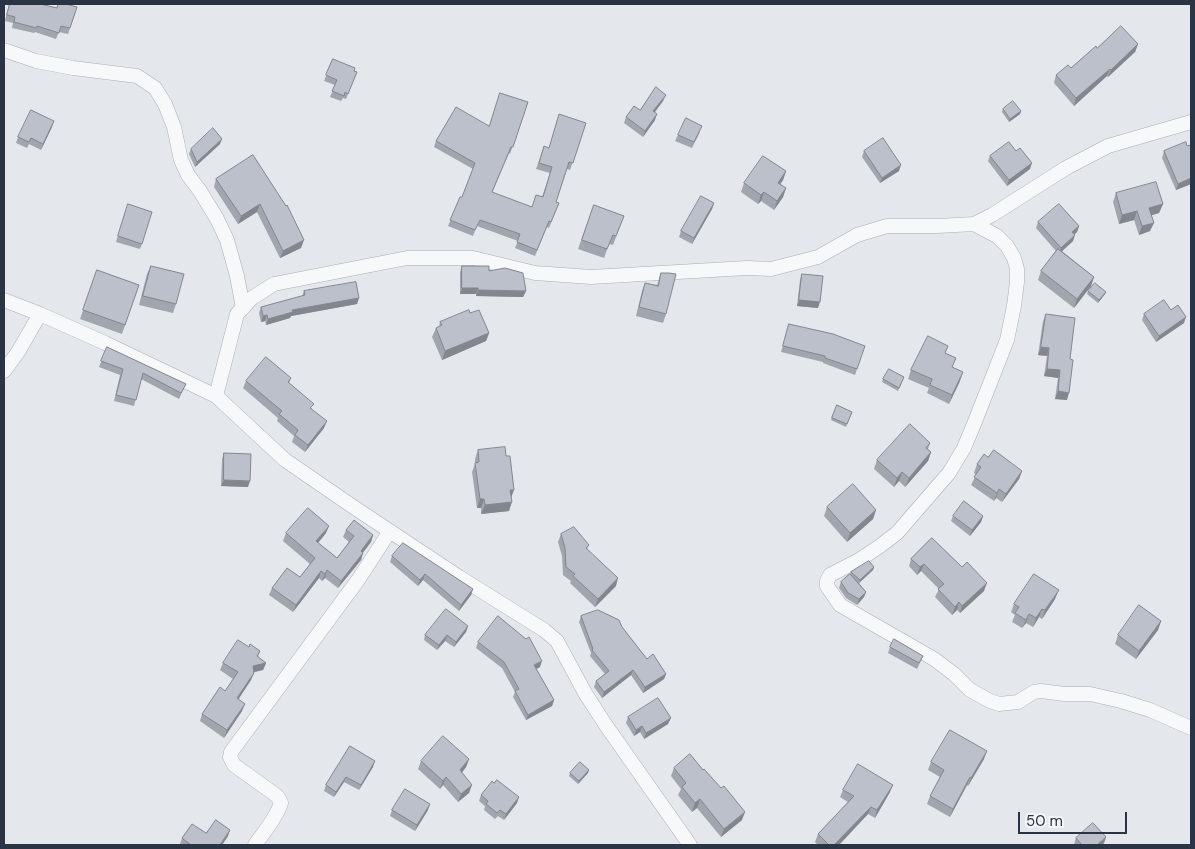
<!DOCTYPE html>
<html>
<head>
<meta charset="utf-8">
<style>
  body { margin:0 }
  #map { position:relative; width:1195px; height:849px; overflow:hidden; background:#e4e7ec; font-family:"DM Sans",sans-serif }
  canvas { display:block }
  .frame { position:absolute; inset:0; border:5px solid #2b3445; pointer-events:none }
  .scale { position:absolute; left:1018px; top:812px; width:109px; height:22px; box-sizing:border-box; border:2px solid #2b3445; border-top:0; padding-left:6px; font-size:15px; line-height:18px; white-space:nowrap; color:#2b3445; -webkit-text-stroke:4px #f4f6f9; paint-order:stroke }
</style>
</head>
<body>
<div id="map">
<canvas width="1195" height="849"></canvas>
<div class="frame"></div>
<div class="scale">50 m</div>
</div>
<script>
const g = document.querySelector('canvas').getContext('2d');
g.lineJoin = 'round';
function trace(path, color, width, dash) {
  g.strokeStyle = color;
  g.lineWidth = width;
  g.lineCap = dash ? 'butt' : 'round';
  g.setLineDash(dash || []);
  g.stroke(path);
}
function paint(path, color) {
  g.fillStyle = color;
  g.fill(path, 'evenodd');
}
const minor = new Path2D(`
  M4,50L36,61L73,68L137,76L155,88L165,104L174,127L181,160L188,175L200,191L217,219L227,240L237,276L243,308
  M974,224L997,236L1007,246L1014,258L1017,269V282L1014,306L1007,340L974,424L964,448L949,473L897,533L880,546L859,560L830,575L827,581V586L840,605L934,659L954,674L970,690L990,701L999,704L1018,702L1034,692L1041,691L1064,694H1090L1121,701L1150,710L1191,728
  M4,300L40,314L105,343L216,396L285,460L352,506L459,577L544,630L557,641L585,693L605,724L690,845
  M4,371L18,352L40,314
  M216,396L237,314L252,298L274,284L407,258H473L535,273L591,277L747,268L771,269L818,257L857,235L887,226H938L974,224L992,215L1066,168L1108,146L1191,122
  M255,845C263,833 277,817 281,803L278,797L273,793L234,765L230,757L231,752L358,580L390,531`);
trace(minor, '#a9aeb7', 15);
trace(minor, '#f7f8fa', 14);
paint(new Path2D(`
  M9,4H40L56,8L77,7L68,34L59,32L56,39L35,32L34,33L12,28L13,23L5,21Z
  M1138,44L1135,52L1108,77L1107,76L1074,106L1054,83L1056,75L1071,68L1097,48Z
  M333,59L357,72L346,99L343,98L341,101L330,97L335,85L324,81Z
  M663,101L655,112V120L643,137L624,123L626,117L640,110Z
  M528,102L510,154L509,153L492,193L532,207L542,197L550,173L536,169L544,146L548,148L586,123L570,170L567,169L556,202L559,203L549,228L547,227L535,256L515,248L518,241L477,226L473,236L448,226L460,197H462L473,169L434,147L436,141L488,126Z
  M1003,109L1021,111L1020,114L1009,122L1002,112Z
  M52,127L41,150L29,144L27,148L16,143L18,137Z
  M700,132L692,148L675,141L678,135Z
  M220,144L195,167L189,154L191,149Z
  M1191,145V184L1176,190L1162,158L1164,151Z
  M864,151L899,171L880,183L862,157Z
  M1016,151L1030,169L1007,186L988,161L990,156Z
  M253,155L301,248L280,258L257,212L238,224L214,187L216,179Z
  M786,171L783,180L780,184L786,188L783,197L774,210L761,201L758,204L741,192L744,183Z
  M1116,193L1163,204L1159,213L1152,215L1150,231L1139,235L1134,220L1119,224L1113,202Z
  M714,203L712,209L692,244L679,237L681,231Z
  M594,205L624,216L613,245L609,244L604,258L578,249Z
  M126,210L142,244L140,249L116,242Z
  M1038,222L1079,226L1077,232L1074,235L1073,241L1062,251L1094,277L1091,286L1074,308L1038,280L1041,271L1056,251L1036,228Z
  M151,266L176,304L173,313L139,305L147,274Z
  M462,266L489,271L526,291L523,297L476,296V294H460V272Z
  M97,270L139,285L122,334L80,319Z
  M661,273L666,314L663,323L636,316L642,291L645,283L657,285Z
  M802,274L818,308L797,306L800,280Z
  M304,291L359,298L357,304L291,316L290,318L266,325L265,321L261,322L259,313L261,307L302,296Z
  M1088,291L1106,292L1105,294L1098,303L1087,294Z
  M1171,310L1184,323L1156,342L1142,320L1144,314Z
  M470,313L489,333L486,341L442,360L432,337L436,328L439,327L440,322Z
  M1046,314L1070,359L1067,400L1055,399L1058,378L1044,376L1047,356L1038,355L1043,321Z
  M789,324L857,369L855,375L823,363V362L781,352Z
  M107,347L186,384L179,399L141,379L134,406L114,401L120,375L99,367Z
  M945,354L960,381L949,404L927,393L929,388L908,379L911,370Z
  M904,377L898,391L882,382L883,379Z
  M291,378L289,383L312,409L324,428L305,452L292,442L294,436L277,421L278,418L243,388L246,381Z
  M837,405L852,412L846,427L831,420Z
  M930,443L928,449L931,452L928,461L905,487L899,481L894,487L874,469L877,460Z
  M478,450L511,498L509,511L481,514V508H477L472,472L475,464V459Z
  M224,453L248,487L221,486L222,459Z
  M988,457L1022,471L1019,479L1002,502L996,498L994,501L971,485L976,475L974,473L977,464Z
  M827,507L876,510L873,519L847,542L824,516Z
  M953,516H983L981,522L970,536L951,521Z
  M346,530L373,535L371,542L363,552L361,560L338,588L325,578L322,581L319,578L293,612L269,595L272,588L300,577L310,564L283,541L286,533H326L318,543L337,558L349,542L343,537Z
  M561,534L589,545L587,549L616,586L595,607L570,583L571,581L563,575L562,556L558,542Z
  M932,538L984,591L960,613L957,610L952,615L935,597L939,589L921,571L917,575L909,566L911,559Z
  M392,556L473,589L471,595L459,611L423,580L418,586L390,562Z
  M874,567L873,570L859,583L866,592L864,597L857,605L846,598L839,588L841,582L850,574L851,572Z
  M1055,599L1042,619L1039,617L1033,627L1026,623L1022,628L1012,622L1015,615L1011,612L1014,604Z
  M581,616L622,627L647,659L666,674L664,679L643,693L631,675L602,698L594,687L596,681L605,674L590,656L591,653L579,622Z
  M1161,621L1158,630L1136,659L1115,644L1118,635Z
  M468,626L466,632L454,647L445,641L437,650L424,640L425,635Z
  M478,642L540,667L536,669L554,700L552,706L526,720L513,697L515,692L502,668L476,648Z
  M249,647L260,651L258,657L266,663L263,670L254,672L251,680L238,699L242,711L224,738L200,721L202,714L225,691L233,679L220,670L223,663Z
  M890,647L923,656L917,669L888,653Z
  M628,717L668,724L644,739L640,732L634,736L626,723Z
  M350,746L373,767L359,790L344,782L334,797L324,791L326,785Z
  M469,759L466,767L462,773L469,793L458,802L443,785L440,789L418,769L421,761Z
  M984,759L968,786L967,785L950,817L927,804L930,796L940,777L928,770L931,762Z
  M674,768L742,820L721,837L697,808L692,812L678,795L681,789L671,776Z
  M570,773H588L578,784L569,776Z
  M843,790L890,792L875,818L868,814L839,845H818L815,842L818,834L848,802L840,797Z
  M481,795L517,803L504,820L498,816L495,819L484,810L485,806L479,801Z
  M392,810H428L415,831L390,816Z
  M206,833L228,836L222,845H181L180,844L182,838Z
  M1106,837L1104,843L1102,845H1075L1074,844L1076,838Z`), '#a1a5ae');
paint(new Path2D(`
  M1138,44L1135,52L1108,77L1111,70Z
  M1110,69L1107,76L1074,106L1076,98Z
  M666,95L663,101L651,117L653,111Z
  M1021,111L1020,114L1009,122L1010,119Z
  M657,114L655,120L643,137L645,131Z
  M54,121L52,127L41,150L43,144Z
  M222,139L220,144L195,167L197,162Z
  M1032,163L1030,169L1007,186L1009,180Z
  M901,165L899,171L880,183L882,178Z
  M786,171L783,180L775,192L778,183Z
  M1191,178V184L1176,190L1178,184Z
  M786,188L783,197L774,210L777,201Z
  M764,192L761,201L758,204L761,195Z
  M714,203L712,209L692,244L694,238Z
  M260,204L257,212L238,224L241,216Z
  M1163,204L1159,213L1146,217L1149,208Z
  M1137,211L1134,220L1119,224L1122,215Z
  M1154,223L1150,231L1139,235L1142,226Z
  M1079,226L1077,232L1070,238L1072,232Z
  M1075,235L1073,241L1059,254L1061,248Z
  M304,240L301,248L280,258L283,251Z
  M1094,277L1091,286L1074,308L1077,299Z
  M462,288H478L476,294H460Z
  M478,290L526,291L523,297L476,296Z
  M1106,292L1105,294L1098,303L1099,300Z
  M359,298L357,304L291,316L290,318L266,325L268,319L292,310Z
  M799,300L820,302L818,308L797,306Z
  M267,315L265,321L261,322L263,316Z
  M1186,317L1184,323L1156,342L1159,336Z
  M489,333L486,341L442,360L445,351Z
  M1041,347L1049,348L1047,356L1038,355Z
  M1047,369L1060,370L1058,378L1044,376Z
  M963,372L960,381L949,404L952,395Z
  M1058,391L1069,393L1067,400L1055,399Z
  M327,421L324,428L305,452L308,445Z
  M931,452L928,461L905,487L909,478Z
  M1022,471L1019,479L1002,502L1006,494Z
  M902,472L899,481L894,487L897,478Z
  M224,480L250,481L248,487L221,486Z
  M999,489L996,498L994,501L997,493Z
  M510,490H514L511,498Z
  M480,499H484L481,508H477Z
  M512,502L509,511L481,514L485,505Z
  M876,510L873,519L847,542L850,533Z
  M983,516L981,522L970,536L972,530Z
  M329,526L326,533L313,549L316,541Z
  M373,535L371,542L359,558L361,551Z
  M363,553L361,560L338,588L341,581Z
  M924,564L921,571L917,575L920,567Z
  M874,567L873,570L859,583L860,580Z
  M327,570L325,578L322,581L325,574Z
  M321,571L319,578L293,612L296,605Z
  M425,574L423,580L418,586L420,580Z
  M618,578L616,586L595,607L598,599Z
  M987,583L984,591L960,613L962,606Z
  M473,589L471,595L459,611L461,605Z
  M1059,590L1055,599L1042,619L1045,610Z
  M866,592L864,597L857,605L859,599Z
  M959,602L957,610L952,615L955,607Z
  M1042,609L1039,617L1033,627L1036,618Z
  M1029,614L1026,623L1022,628Z
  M1161,621L1158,630L1136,659L1139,651Z
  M468,626L466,632L454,647L456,642Z
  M447,635L445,641L437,650L439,645Z
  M542,661L540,667L532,671L534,665Z
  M266,663L263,670L250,673L253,666Z
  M633,670L631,675L602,698L604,692Z
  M254,673L251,680L234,706L237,698Z
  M666,674L664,679L643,693L645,687Z
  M554,700L552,706L526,720L528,715Z
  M245,704L242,711L224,738L227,730Z
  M671,718L668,724L644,739L646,733Z
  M642,726L640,732L634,736L636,730Z
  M987,751L984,759L968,786L971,778Z
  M469,759L466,767L457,778L460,770Z
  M375,761L373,767L359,790L361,785Z
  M589,770L588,773L578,784L579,781Z
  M346,777L344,782L334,797L336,792Z
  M446,777L443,785L440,789L443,781Z
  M970,777L967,785L950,817L953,809Z
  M472,785L469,793L458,802L461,794Z
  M893,785L890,792L875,818L877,810Z
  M519,797L517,803L504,820L506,814Z
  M700,799L697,808L692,812L695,803Z
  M430,804L428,810L415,831L417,825Z
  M871,807L868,814L839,845H834Z
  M745,812L742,820L721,837L724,829Z
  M230,830L228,836L222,845H220Z
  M1106,837L1104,843L1102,845H1097Z`), '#83868d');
const building = new Path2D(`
  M10,4H40L57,8L58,4H66L77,7L70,28L61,26L59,33L37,26L36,28L14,22L15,17L7,15Z
  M1121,26L1138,44L1111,70L1110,69L1076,98L1056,75L1068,65L1071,68L1096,46L1097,48Z
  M333,59L355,68L354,71L357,72L348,94L345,92L344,96L332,91L337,80L326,75Z
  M656,87L666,95L653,111L657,114L645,131L626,117L634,106L640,110Z
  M500,93L528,102L513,147H511L492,192L532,207L536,195L543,197L552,167L539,163L544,146L549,148L559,114L586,123L573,163L569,162L556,202L559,203L551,222L549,221L537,250L517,242L520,234L480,220L475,230L450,220L460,197H462L475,163L436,141L456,107L489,126Z
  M1013,101L1021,111L1010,119L1003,109Z
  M31,110L54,121L43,144L31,138L29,142L18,137Z
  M686,118L702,126L694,142L678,135Z
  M213,128L222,139L197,162L191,149Z
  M883,138L901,165L882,178L864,151Z
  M1009,142L1016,151L1020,148L1032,163L1009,180L990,156Z
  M1186,142L1187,146L1191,145V178L1178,184L1164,151Z
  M253,155L286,206L287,205L304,240L283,251L260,204L241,216L216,179Z
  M763,156L786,171L778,183L786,188L777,201L764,192L761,195L744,183Z
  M1156,182L1163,204L1149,208L1154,223L1142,226L1137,211L1122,215L1116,193Z
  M701,196L714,203L694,238L681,231Z
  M128,204L152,212L142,244L118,236Z
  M1059,204L1079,226L1072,232L1075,235L1061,248L1038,222Z
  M594,205L624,216L616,236L613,235L607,249L582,240Z
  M1058,249L1094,277L1077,299L1041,271Z
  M151,266L184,274L176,304L143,296Z
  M462,266H489V271L505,268L523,273L526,291L478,290V288H462Z
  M97,270L139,285L125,325L83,310Z
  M661,273H669L676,274L666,314L639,307L645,283L658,286Z
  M802,274L823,276L820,302L799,300Z
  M356,282L359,298L292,310L293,312L268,319L267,315L263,316L261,307L305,295L304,291Z
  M1095,283L1106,292L1099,300L1088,291Z
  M1164,300L1171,310L1178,305L1186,317L1159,336L1144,314Z
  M469,310L470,313L479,310L489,333L445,351L436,328L442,325L440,322Z
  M1046,314L1075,318L1070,359L1073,360L1069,393L1058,391L1060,370L1047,369L1049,348L1041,347Z
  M789,324L833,334L865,346L857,369L825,358V356L783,346Z
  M928,336L948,346L945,353L956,358L952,367L963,372L952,395L930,385L932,379L911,370Z
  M107,347L186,384L181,393L143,373L136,400L116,395L123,369L101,361Z
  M266,357L291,378L288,382L314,404L310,408L327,421L308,445L295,435L298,430L279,414L282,411L246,381Z
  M889,369L904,377L899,388L883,379Z
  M837,405L852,412L847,424L832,418Z
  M910,424L930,443L926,448L931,452L909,478L902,472L897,478L877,460Z
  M505,447L506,456H510L514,490H510L512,502L485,505L484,499H480L475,463L479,462L478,450Z
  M994,450L1022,471L1006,494L999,489L997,493L974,477L981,467L977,464L984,454L988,457Z
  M224,453L251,454L250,481L224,480Z
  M853,484L876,510L850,533L827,507Z
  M964,501L983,516L972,530L953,516Z
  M308,508L329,526L316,541L337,558L354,536L346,530L354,520L373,535L361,551L363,553L341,581L327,570L325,574L321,571L296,605L272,588L287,568L300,577L315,558L286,533Z
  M574,527L589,545L586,548L618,578L598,599L573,576L575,574L566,567L565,548L561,534Z
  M932,538L962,567L967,562L987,583L962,606L959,602L955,607L938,589L944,584L924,564L920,567L911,559Z
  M403,543L473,589L461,605L425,574L420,580L392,556Z
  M869,561L874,567L860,580L851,572Z
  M850,574L866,592L859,599L848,593L841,582Z
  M1034,574L1059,590L1045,610L1042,609L1036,618L1029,614L1026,620L1015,613L1019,607L1014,604Z
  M1139,605L1161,621L1139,651L1118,635Z
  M446,609L468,626L456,642L447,635L439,645L425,635Z
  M598,610L619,620L622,627L647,659L653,654L666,674L645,687L633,670L604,692L596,681L609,671L592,650L593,649L581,616Z
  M498,616L526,639L529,637L542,661L534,665L554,700L528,715L515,691L519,689L504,662L478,642Z
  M894,639L923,656L919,663L890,647Z
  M238,640L249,647L250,644L260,651L257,656L266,663L253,666L254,673L237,698L245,704L227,730L202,714L220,687L225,691L238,672L223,663Z
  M658,698L671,718L646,733L642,726L636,730L628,717Z
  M950,730L987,751L971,778L970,777L953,809L930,796L944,770L931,762Z
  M443,736L469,759L460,770L472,785L461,794L446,777L443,781L421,761Z
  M350,746L375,761L361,785L346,777L336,792L326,785Z
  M690,754L703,770L704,769L721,788L724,786L745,812L724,829L700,799L695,803L682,787L686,783L674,768Z
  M580,762L589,770L579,781L570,773Z
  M858,764L893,785L877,810L871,807L834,845H829L818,834L854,796L843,790Z
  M497,780L519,797L506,814L500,810L497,813L486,804L488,801L481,795L492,781L494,783Z
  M405,789L430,804L417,825L392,810Z
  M216,820L230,830L220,845H191L182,838L192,824L206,833Z
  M1093,823L1106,837L1097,845H1082L1076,838Z`);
paint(building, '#bbc0ca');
trace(building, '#83868d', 1);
</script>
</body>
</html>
